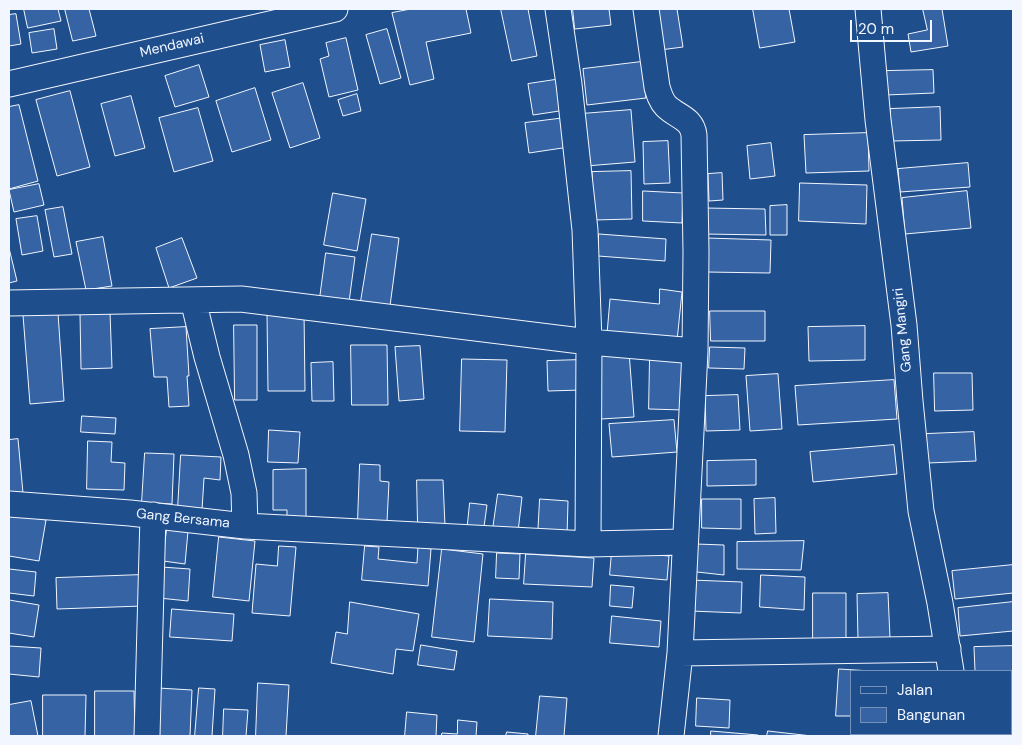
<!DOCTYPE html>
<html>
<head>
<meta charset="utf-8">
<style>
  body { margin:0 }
  #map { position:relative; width:1022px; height:745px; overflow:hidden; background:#1f4e8c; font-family:"DM Sans",sans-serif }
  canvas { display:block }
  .frame { position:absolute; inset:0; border:10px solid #f2f6ff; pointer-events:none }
  .legend { position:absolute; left:850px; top:670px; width:162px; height:65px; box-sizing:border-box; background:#1f4e8c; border:1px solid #7391ba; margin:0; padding:6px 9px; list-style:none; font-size:15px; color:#f2f6ff }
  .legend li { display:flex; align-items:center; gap:10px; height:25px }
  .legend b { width:25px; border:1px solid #7391ba }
  .scale { position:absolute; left:850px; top:20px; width:82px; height:22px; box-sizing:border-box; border:2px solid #f2f6ff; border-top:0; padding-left:6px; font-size:15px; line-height:18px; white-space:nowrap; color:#f2f6ff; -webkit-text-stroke:4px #1f4e8c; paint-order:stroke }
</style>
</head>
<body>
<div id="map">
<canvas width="1022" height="745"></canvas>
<div class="frame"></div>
<ul class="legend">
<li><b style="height:6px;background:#1f4e8c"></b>Jalan</li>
<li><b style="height:14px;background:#3563a3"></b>Bangunan</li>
</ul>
<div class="scale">20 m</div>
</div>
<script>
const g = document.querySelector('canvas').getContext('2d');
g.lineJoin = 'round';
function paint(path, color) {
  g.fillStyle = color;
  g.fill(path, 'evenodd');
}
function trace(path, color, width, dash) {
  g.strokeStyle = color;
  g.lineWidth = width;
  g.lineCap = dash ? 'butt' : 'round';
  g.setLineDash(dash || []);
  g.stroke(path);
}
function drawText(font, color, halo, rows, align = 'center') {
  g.font = font + ' "DM Sans",sans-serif';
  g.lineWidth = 4;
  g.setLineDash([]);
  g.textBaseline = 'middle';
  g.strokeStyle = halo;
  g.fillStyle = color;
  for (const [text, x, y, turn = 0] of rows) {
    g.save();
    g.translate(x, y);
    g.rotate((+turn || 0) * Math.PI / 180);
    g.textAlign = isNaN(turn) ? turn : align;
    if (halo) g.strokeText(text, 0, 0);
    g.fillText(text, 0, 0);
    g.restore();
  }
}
const building = new Path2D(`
  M24,9H58L61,21L28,28Z
  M65,9H89L96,36L73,41Z
  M411,9H466L471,33L426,42L434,79L410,85L392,13Z
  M501,9H528L537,56L512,61Z
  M573,9H609L611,25L575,29Z
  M654,9H677L683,47L660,50Z
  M753,9H789L795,42L760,48Z
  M923,9H942L948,46L911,52L908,34L927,30Z
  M16,14L21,44L9,46V15Z
  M54,29L57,49L32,53L29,33Z
  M387,29L401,78L380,84L366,35Z
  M346,38L358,90L329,97L320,59L329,56L326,43Z
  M285,40L290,67L265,72L260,45Z
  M641,62L646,98L587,105L583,69Z
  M199,65L209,97L175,107L165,76Z
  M933,70L934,93L886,95L885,71Z
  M561,79L566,110L533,115L528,84Z
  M303,83L320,138L290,148L272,93Z
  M255,88L271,140L232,152L216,101Z
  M70,91L90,167L57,176L36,100Z
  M357,94L361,111L343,116L338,100Z
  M131,96L145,148L115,156L101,104Z
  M19,105L38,181L9,189V107Z
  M940,107L941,140L892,141L890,109Z
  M198,108L213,161L174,172L159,118Z
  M631,110L635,162L586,166L581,114Z
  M565,118L569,147L529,153L525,123Z
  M868,133L869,171L806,173L804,135Z
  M668,141L670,183L644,184L643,142Z
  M771,143L775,176L750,179L747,146Z
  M968,163L970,187L900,192L898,169Z
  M631,171L632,219L594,220L592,172Z
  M722,173L723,200L709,201L708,174Z
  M800,183L867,185L866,224L799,221Z
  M39,184L44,205L14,212L9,190Z
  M643,191L683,193L682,223L643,221Z
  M967,191L971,228L905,234L902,198Z
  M333,193L366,199L357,251L324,245Z
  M787,205V235H770V206Z
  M63,207L72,254L54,257L45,210Z
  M704,208L765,209L766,235L704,234Z
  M37,216L43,251L22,255L16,219Z
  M372,234L399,238L390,306L361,301Z
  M599,234L666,239L665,261L598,256Z
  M103,237L112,286L86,290L76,242Z
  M182,238L197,278L169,288L156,248Z
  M707,238L771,240L770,273L706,272Z
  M9,248L17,281L9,283Z
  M326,253L355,257L349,302L320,298Z
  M660,289L682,292L677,341L607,334L610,299L659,304Z
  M304,311L305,391H268L267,312Z
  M710,311H765V341H711Z
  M110,312L112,368L81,369L80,313Z
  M58,313L64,401L30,404L23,315Z
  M234,325H257V400H235Z
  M865,326V360L809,361L808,327Z
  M186,327L189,376H187L189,406L169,407L167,377H154L150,329Z
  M351,345H387L388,405H352Z
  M420,346L424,399L399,401L395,347Z
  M710,347L745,348L744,369L709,368Z
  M629,352L634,417L601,419L596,355Z
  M650,356L685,357L684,410L649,409Z
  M462,359L507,360L505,432L460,431Z
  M580,360L581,390L548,391L547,361Z
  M333,362L334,401H312L311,363Z
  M934,373H972L973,410L935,411Z
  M778,374L782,429L750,431L746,376Z
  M894,380L897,419L798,425L795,386Z
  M738,395L740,430L706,431L705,396Z
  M82,416L116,418L115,434L81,432Z
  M674,420L677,452L612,457L609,424Z
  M269,430L300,432L298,463L268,462Z
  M974,432L976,461L928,463L926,434Z
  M18,439L23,493L9,495V440Z
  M88,441L112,442L111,462L125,463L124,490L87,489Z
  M894,445L897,474L813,482L810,452Z
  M145,453L174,454L172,504L142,502Z
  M181,455L221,457L220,480L204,478L202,510L178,508Z
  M756,460V485L707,486V461Z
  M360,464L380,465V481L389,482L387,522L358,520Z
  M306,469V519H287V510H273V470Z
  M417,480H443L445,526L418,527Z
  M498,494L522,497L518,532L493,529Z
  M775,498L776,533L755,534L754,499Z
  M540,499L568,501L567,537L538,536Z
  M702,499H741V529L702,528Z
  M470,503L487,505L483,534L467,532Z
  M9,514L46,520L39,561L9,556Z
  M167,529L188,531L185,564L163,561Z
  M219,537L255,541L249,601L213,597Z
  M804,541L801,570L737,569V542Z
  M696,544L724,545V575L697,572Z
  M279,546L296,547L290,616L252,613L256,564L277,566Z
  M365,546L379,547L378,559L417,563L418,547L431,549L428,586L362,580Z
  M442,549L483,554L474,642L432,637Z
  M612,551L669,556L667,580L610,575Z
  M497,553L520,554L519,579L496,578Z
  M526,554L594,558L592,587L524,584Z
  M1013,565V593L955,599L952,571Z
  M161,567L190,569L188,601L159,598Z
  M9,569L36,572L34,596L9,593Z
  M141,575L142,606L57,609L56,578Z
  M761,575L805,577L804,610L760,607Z
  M691,580L742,582L741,613L690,611Z
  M611,585L634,587L632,608L610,606Z
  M813,593H846V640H813Z
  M888,593L890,638L858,639L857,594Z
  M490,599L553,602L552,639L488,636Z
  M9,600L39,605L34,637L9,633Z
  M350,602L419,614L413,651L396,649L393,674L331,663L336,632L347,634Z
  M1013,602V631L960,636L958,608Z
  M172,609L234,614L232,641L170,637Z
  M612,616L661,621L659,647L610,643Z
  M421,645L457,651L454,670L418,665Z
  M9,646L41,648L39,677L9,674Z
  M1013,646V720H1011V671H975L974,647Z
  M839,669L871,671H851V716H836Z
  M258,683L289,685L286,736H256Z
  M158,688L192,690L190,736H155Z
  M199,688L215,689L212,736H195Z
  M95,691H134L135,736H95Z
  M43,695H86L85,736H43Z
  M540,696L567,698L564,736H536Z
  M697,698L730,700L729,728L696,726Z
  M31,701L38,736H9V705Z
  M224,709L248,710L246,736H223Z
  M407,712L437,715L436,736H405Z
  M458,720L477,722L476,736H441L442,733L457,734Z
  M711,731L758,735V736H711Z
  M768,731L812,736H767Z
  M507,732L528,734V736H506Z
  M910,734H946V736H910Z
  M974,734H1009V736H974Z`);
paint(building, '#3563a3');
trace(building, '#f2f6ff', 1);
const minor = new Path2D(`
  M558,9L569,84L585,230L589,342L588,544
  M646,9L657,87C659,94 661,101 666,106C677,117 692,118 694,135L696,252L695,351L680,653L671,736
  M868,9L878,120L904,325L910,401L921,511L940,603L951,671
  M9,84L335,9
  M193,300L207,357L236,455L244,493L245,526
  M9,303L241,299L589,342L695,351
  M9,504L130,513L245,526L588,544L684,542
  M680,653L948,649
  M958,734L959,736
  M147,736L153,515`);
trace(minor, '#f2f6ff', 27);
trace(minor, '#1f4e8c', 25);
drawText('14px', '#f2f6ff', '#1f4e8c', [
  ["Mendawai",172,46,-13],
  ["Gang Mangiri",903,330,-96],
  ["Gang Bersama",183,519,6]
]);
</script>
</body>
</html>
